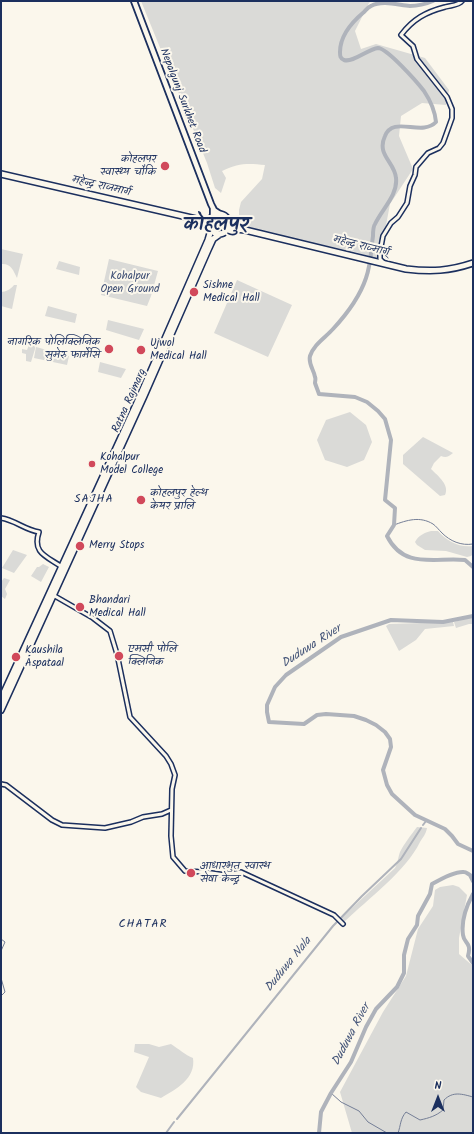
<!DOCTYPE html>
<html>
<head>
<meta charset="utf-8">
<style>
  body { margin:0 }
  #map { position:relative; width:474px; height:1134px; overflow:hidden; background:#fbf7ec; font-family:Kalam,sans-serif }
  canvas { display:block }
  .frame { position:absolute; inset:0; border:2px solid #1b2f5e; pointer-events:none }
  .north { position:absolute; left:418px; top:1078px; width:40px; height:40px; -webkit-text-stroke:3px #fbf7ec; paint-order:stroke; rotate:0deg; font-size:11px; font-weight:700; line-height:16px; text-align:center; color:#1b2f5e }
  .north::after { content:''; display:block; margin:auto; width:14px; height:18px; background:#1b2f5e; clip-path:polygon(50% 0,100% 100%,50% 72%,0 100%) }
</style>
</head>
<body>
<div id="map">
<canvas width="474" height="1134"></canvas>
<div class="frame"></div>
<div class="north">N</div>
</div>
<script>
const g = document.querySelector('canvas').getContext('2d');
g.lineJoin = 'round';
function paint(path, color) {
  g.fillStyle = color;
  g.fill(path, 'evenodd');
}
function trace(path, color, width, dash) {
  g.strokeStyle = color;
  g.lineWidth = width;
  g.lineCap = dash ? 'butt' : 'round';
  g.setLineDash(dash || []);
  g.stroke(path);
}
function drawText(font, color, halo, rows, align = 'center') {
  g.font = font + ' Kalam,"Playpen Sans Deva",sans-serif';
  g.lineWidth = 4;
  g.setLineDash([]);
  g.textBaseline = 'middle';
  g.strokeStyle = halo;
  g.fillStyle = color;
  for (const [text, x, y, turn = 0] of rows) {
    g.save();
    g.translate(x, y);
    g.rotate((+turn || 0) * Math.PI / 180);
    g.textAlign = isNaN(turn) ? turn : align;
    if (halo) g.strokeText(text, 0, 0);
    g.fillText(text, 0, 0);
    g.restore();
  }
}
paint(new Path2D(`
  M141,1H371L369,3L355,31L361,49L376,44L425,58L449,90L446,105L422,103L401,116L399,136L413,169L390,204L384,236L377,261L368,256L355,252L269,233L246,226L239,218V210L241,202L262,179L265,165C248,163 238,163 222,171L226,178L221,193L215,188L207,163Z
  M1,249L23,254L17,278C13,270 11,263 1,264Z
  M109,259L158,271L151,296L147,306L101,295Z
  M59,261L80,267L79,275L56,269Z
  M237,280L292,305L268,357L214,333Z
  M14,285H17L12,309L1,306V292C6,292 11,289 14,285Z
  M48,306L77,314L75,323L45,316Z
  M108,320L144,329L139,340L106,330Z
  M29,345H35V349L31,362L26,361V354L22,353V349L27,350Z
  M36,347L69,356L67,365L34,358Z
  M100,362L126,369L121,378L98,372Z
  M350,412L366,425L372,442L364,460L347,467L325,460L317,440L326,420Z
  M423,437L453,453C448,457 446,458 441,456L434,463L431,469C438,476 450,485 445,495L440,496L403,464V455Z
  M431,531H438C447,541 459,548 473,546V554L471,556L467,557L446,551L425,550L417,545L415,542C419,535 424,533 431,531Z
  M13,550L27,555L14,573L2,568Z
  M43,564L49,567L41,582L31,576L37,567H39Z
  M4,578L10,580L5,589L7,594L5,599L1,596V582Z
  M473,616V624H469L456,628L454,622Z
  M453,622L454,626L425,629L416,640L399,651L386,626L389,624Z
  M417,827L427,828C426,834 423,837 420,842C406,871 368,899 344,922L340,919L395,868C398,863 398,857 400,852C404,844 411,835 417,827Z
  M453,885L459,887L467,895L459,938V954L473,966V1133H352L340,1092L383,1012L406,976L418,929L433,906L435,890L440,887Z
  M135,1044H149L159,1047L171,1044C179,1049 185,1055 193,1058C196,1079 176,1089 161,1098L141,1092L136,1087L149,1057L134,1052Z`), '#dadad7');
trace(new Path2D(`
  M394,525C407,520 420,516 433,524C436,526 439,530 442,533C450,541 461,546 473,544
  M1,939L5,942L1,951
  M1,978L5,992L1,996
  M331,1093L341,1102L359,1111L368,1122L387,1133H392
  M398,1133C401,1125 400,1119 406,1112L420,1120C429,1118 436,1116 443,1110L444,1100C453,1091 462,1094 473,1097`), '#747e96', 1);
trace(new Path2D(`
  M423,825L426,821
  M177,1119L333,926L362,896L401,859L421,828
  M166,1133L174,1122`), '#afb3bb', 2);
trace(new Path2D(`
  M433,1C426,4 418,6 410,6C398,5 382,0 371,6C368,7 366,10 364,12C352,22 340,36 340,52C340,56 340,58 344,60C353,63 368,49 378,48C387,48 417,82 424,91C430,100 435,111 436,122C422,137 393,115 385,136C376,155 395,162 396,178C398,195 382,209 375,224C373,227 373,232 373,236C371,250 371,264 366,278C360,296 346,315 333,329C325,338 314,344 310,356C308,364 314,370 315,377C316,379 315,381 315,383C316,386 318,391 319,394L355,397L367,402L378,411L385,419L391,440L385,500L395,508L394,525L387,536C404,570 435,557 465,560L473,567
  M473,616L443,622L391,620L341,637L286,675L275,687L267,705V712L269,722L304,724L317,715L326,714L354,716L366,720L376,725L385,732L390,739L391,747L383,770L387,785L392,794L415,815L445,829L452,836L458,844L473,851
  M473,894C467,905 461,921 463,935C464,944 472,942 468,956L473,963
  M319,1133L321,1112L331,1093L351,1062L366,1027L376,1009L397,987L404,973V955L408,939L417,925L418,916L430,894L432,884C439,880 456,871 464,872C466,872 468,874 470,875L473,881`), '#afb3bb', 4);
const tertiary = new Path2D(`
  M384,263L380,259V252L383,236L391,223L398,217L407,203L410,186L415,175L416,167L428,153L439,148L443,143L452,118V109L447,97L417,59L413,46L401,35C413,19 426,12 445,7C451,5 458,6 462,1
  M1,518C15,520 25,530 39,532C32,553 46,556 62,567
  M53,595L93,618L110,631L117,654L130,717L166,756L171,764L175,775L172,789L171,836L173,857L185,871L205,872L225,875L241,872L334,915L343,924
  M1,784L6,785L52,820L62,825L105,828L131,822L143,817L162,814L171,810`);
const primary = new Path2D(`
  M134,1L211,204L214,210L220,214
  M213,216V208`);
const trunk = new Path2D(`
  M1,174L196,219L204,222L209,228
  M209 224a10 10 0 1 1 20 0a10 10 0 1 1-20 0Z
  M228,220L242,229
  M226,231L235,229L245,230L406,269C432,272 449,271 473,263
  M1,699L140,396L208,240L211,230
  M1,710L144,396L208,250L213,239L220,234`);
trace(tertiary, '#1b2f5e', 6);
trace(primary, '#1b2f5e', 8);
trace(trunk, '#1b2f5e', 8);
trace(tertiary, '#fbf7ec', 3);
trace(primary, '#fbf7ec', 4.5);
trace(trunk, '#fbf7ec', 5);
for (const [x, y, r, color] of [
  [165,166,5,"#d1495b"],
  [194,292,5,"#d1495b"],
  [109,349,5,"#d1495b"],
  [141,350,5,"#d1495b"],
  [92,464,4,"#d1495b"],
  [141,500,5,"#d1495b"],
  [80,546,5,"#d1495b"],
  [80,607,5,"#d1495b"],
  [119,656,5,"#d1495b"],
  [16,657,5,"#d1495b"],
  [191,873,5,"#d1495b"]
]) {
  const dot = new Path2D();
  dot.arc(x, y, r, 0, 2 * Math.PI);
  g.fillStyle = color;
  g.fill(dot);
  trace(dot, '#fbf7ec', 1.5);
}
drawText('11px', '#1b2f5e', '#fbf7ec', [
  ["Nepalgunj Surkhet Road",182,101,69],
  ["महेन्द्र राजमार्ग",101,187,13],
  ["महेन्द्र राज्मार्ग्",361,247,14],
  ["Ratna Rajmarg",130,401,-66]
]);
drawText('11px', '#1b2f5e', '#fbf7ec', [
  ["कोहलपुर",156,160,"right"],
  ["स्वास्थ्य चौकि",156,173,"right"],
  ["Sishne",203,286],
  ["Medical Hall",203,299],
  ["नागरिक पोलिक्लिनिक",100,343,"right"],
  ["सुमेरु फार्मेसि",100,356,"right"],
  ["Ujwol",150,344],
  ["Medical Hall",150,357],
  ["Kohalpur",100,458],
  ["Model College",100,471],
  ["कोहलपुर हेल्थ",150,494],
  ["केयर प्रालि",150,507],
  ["Merry Stops",89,546],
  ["Bhandari",89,601],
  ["Medical Hall",89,614],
  ["एमसी पोलि",128,650],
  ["क्लिनिक",128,663],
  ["Kaushila",25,651],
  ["Aspataal",25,664],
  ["आधारभुत स्वास्थ",200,867],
  ["सेवा केन्द्र",200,880]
], 'left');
drawText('11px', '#415176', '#fbf7ec', [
  ["Kohalpur",130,277],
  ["Open Ground",130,290]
]);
g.letterSpacing = '1px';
drawText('12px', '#1b2f5e', '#fbf7ec', [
  ["SAJHA",94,500],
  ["CHATAR",143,925]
]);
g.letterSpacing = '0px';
drawText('italic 12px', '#47577a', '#fbf7ec', [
  ["Duduwa River",312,647,-33],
  ["Duduwa Nala",289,965,-51],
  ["Duduwa River",352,1035,-62]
]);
drawText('bold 19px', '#1b2f5e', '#fbf7ec', [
  ["कोहलपुर",216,227]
]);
</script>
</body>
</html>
